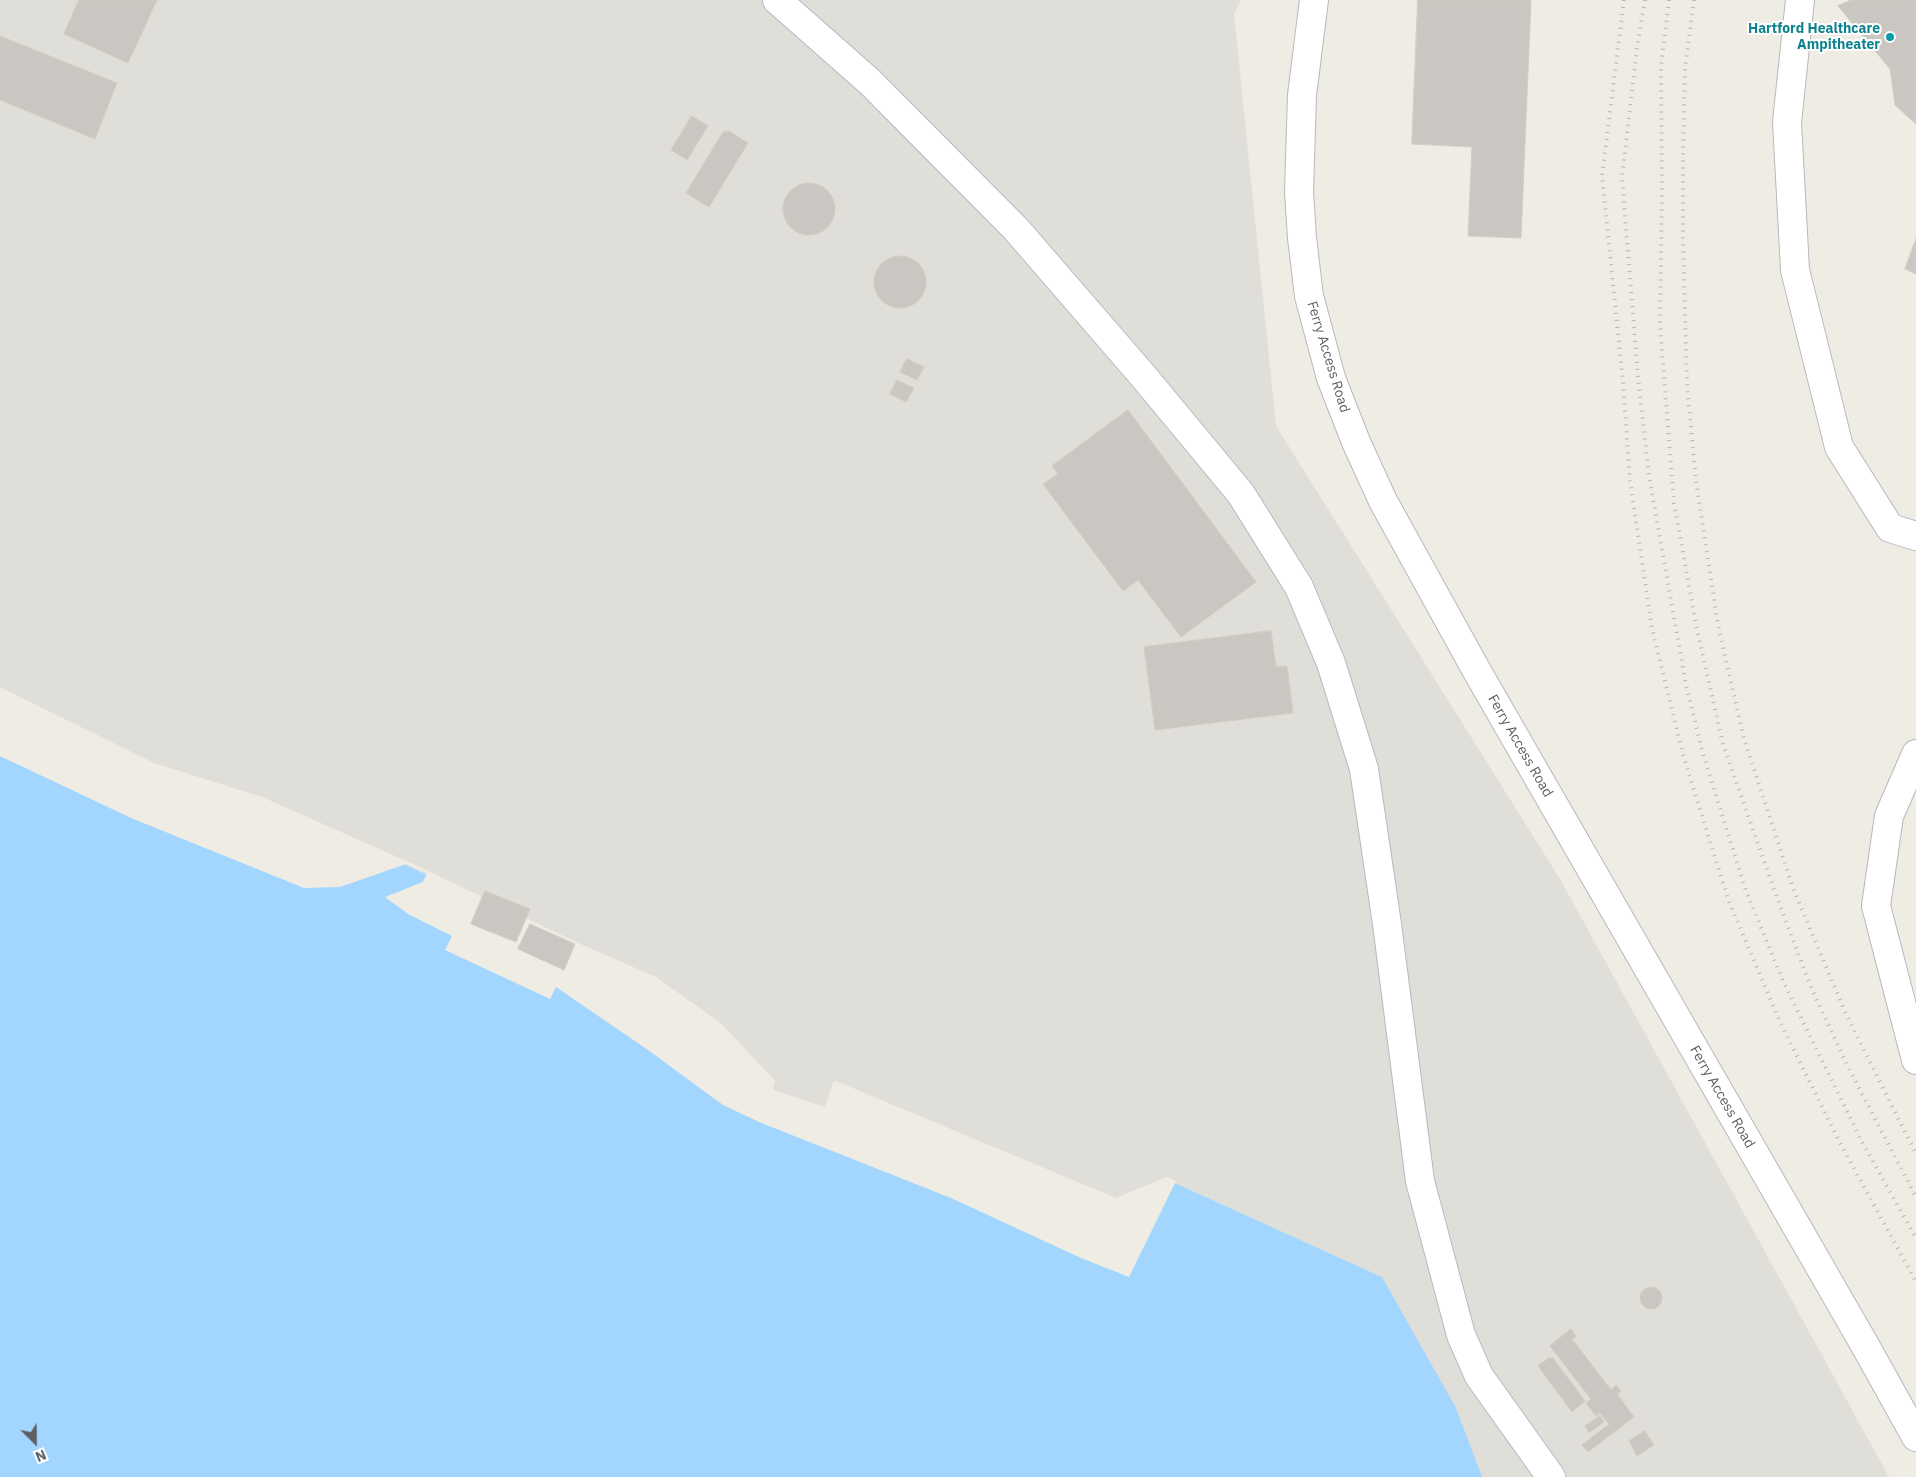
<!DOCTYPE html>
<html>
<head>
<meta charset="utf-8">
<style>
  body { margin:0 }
  #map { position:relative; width:1916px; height:1477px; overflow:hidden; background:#eeece3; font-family:"IBM Plex Sans",sans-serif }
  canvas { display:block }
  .north { position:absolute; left:10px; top:1417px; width:50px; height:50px; -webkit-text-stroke:4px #fff; paint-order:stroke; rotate:157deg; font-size:14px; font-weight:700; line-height:20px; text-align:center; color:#5c5f64 }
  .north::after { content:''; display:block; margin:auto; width:18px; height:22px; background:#5c5f64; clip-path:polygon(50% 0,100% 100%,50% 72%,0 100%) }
</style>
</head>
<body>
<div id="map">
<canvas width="1916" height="1477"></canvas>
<div class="north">N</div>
</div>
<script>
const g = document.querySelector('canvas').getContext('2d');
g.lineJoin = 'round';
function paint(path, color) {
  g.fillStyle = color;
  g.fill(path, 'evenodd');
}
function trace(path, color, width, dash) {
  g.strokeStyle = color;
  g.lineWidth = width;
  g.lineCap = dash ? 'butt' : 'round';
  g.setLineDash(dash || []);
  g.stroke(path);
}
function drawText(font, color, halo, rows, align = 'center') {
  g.font = font + ' "IBM Plex Sans",sans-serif';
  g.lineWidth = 4;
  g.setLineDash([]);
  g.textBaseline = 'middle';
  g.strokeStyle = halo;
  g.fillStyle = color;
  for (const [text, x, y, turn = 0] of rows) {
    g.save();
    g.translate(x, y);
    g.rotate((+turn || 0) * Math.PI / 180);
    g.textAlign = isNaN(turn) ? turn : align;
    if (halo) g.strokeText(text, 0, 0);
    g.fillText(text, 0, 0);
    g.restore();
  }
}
paint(new Path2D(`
  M0,0H1241L1234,14L1276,426L1560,879L1889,1477H1476L1382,1277L1166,1179L1117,1201L770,1091L153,765L0,690Z`), '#e0ded8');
paint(new Path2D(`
  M0,690L153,765L261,799L471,895L770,1091L1116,1201L1166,1179L1382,1277L1456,1408L1482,1477H0Z`), '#a3d6ff');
paint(new Path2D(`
  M0,687L154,763L262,797L420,867L576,942L656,977L722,1024L775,1081L773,1090L825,1107L833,1082L836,1081L1116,1198L1166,1177L1176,1181L1129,1277L1081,1258L951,1198L759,1122L723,1105L648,1050L556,987L550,999L445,950L452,936L408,914L385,897L423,882L427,873L419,870L406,864L340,887L304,888L131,818L0,756Z`), '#eeece3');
const building = new Path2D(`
  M79,0H157L128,63L64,34Z
  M1418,0H1531L1521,238L1468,236L1472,147L1412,144Z
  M1851,0H1916V124L1895,105L1890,69L1838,6Z
  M0,36L117,83L95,139L0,100Z
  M692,116L708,126L687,160L671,150Z
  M729,131L748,143L709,207L686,193L723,132Z
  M783 209a26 26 0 1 1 52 0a26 26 0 1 1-52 0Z
  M1916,239V274L1905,269Z
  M874 282a26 26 0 1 1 52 0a26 26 0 1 1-52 0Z
  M907,359L924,367L917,380L900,372Z
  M897,380L914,388L906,402L890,394Z
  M1128,410L1256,582L1181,637L1138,580L1123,591L1043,484L1058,474L1052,466Z
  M1271,631L1276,667L1287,666L1293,713L1155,730L1144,647Z
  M485,891L530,909L516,942L471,924Z
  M530,924L575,944L564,970L518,949Z
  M1640 1298a11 11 0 1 1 22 0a11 11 0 1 1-22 0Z
  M1571,1329L1576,1336L1572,1339L1611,1390L1616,1385L1621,1391L1617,1394L1634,1417L1588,1452L1582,1445L1609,1424L1600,1413L1596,1416L1586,1403L1591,1399L1550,1346Z
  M1549,1358H1553L1585,1401L1572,1412L1538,1366Z
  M1600,1416L1604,1422L1589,1433L1585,1426Z
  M1645,1431L1654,1445L1637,1456L1629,1441Z`);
paint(building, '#cac6c1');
trace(building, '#d3cec2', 1);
const minor = new Path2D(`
  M777,0L870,82L1016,229L1144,377L1241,494L1299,587L1331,663L1364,769L1387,924L1420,1181L1461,1335L1479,1376L1551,1477
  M1314,0L1302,95L1299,192L1302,238L1309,296L1331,378L1356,442L1383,501L1478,673L1866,1347L1916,1437
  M1800,0L1787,122L1795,270L1839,447L1890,528L1916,536
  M1916,754L1889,816L1876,906L1916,1060`);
trace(minor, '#b6b9be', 30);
trace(minor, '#fff', 28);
trace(new Path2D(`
  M1624,0L1602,176L1623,382L1630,481L1652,629L1684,758L1728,899L1780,1022L1839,1141L1916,1282
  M1645,0L1637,47L1622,178L1638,377L1649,476L1686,685L1703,754L1746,891L1784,983L1862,1142L1916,1238
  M1669,0L1661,66L1662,190L1660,325L1674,503L1697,630L1723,744L1776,895L1810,985L1847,1065L1916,1197
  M1694,0L1685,69L1683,158V238L1687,386L1696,481L1718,625L1744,739L1793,888L1846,1014L1916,1154`), '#b4b5b5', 4, [1, 6]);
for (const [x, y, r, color] of [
  [1890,37,5,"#0f9aa8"]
]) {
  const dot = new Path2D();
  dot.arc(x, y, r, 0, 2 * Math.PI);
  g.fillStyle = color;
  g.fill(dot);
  trace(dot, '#fff', 2);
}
drawText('bold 14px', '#0d838f', '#fff', [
  ["Hartford Healthcare",1880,29],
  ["Ampitheater",1880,45]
], 'right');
drawText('14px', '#5c5f64', '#fff', [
  ["Ferry Access Road",1328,357,73],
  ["Ferry Access Road",1520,746,60],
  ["Ferry Access Road",1722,1097,60]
]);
</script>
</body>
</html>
